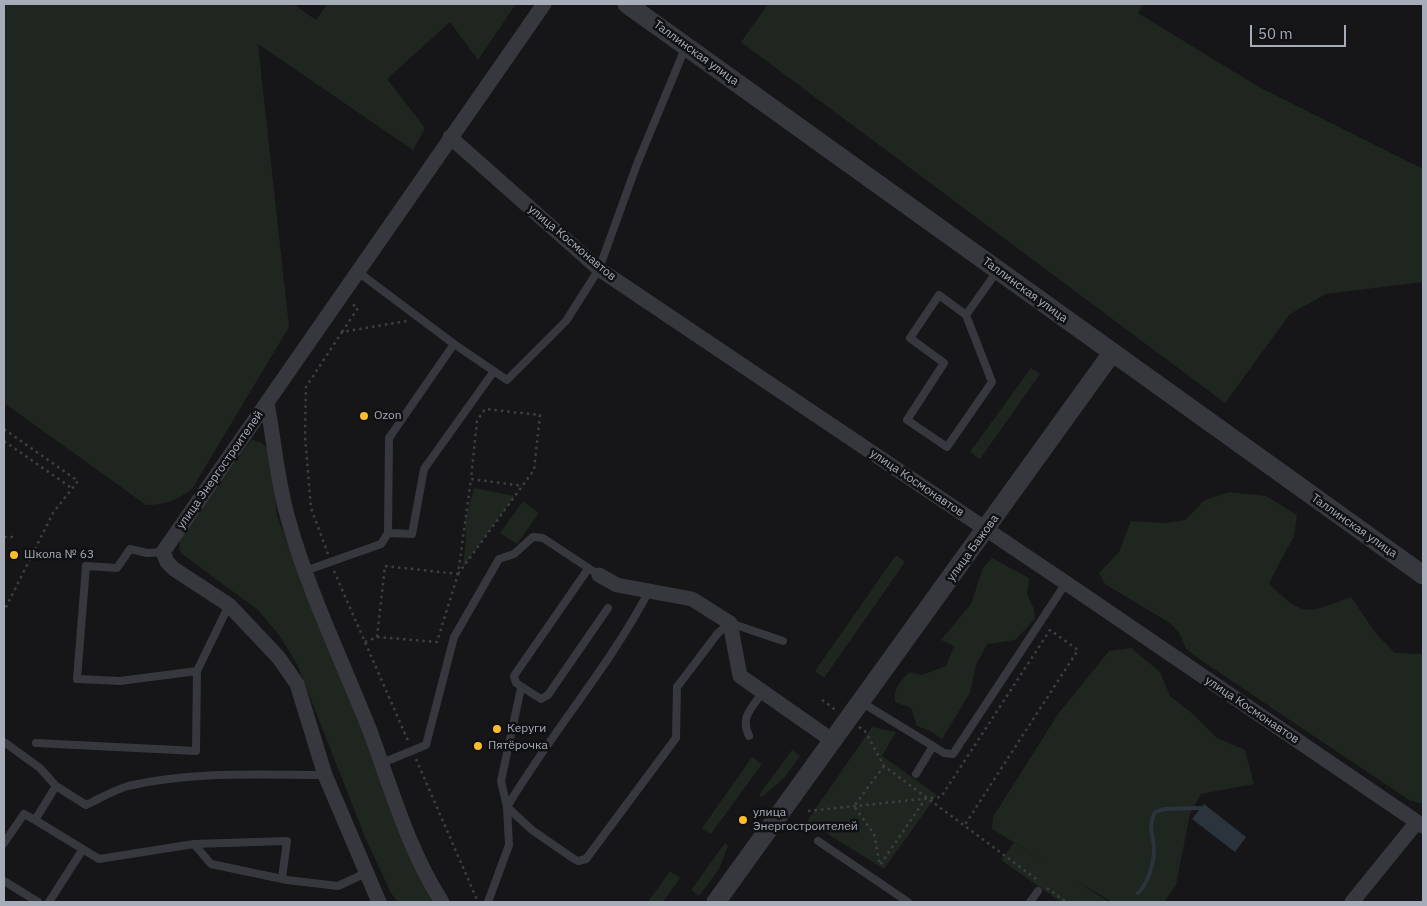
<!DOCTYPE html>
<html>
<head>
<meta charset="utf-8">
<style>
  body { margin:0 }
  #map { position:relative; width:1427px; height:906px; overflow:hidden; background:#161618; font-family:"IBM Plex Sans",sans-serif }
  canvas { display:block }
  .frame { position:absolute; inset:0; border:5px solid #a7acb9; pointer-events:none }
  .scale { position:absolute; left:1250px; top:25px; width:96px; height:22px; box-sizing:border-box; border:2px solid #a7acb9; border-top:0; padding-left:6px; font-size:15px; line-height:18px; white-space:nowrap; color:#a7acb9; -webkit-text-stroke:4px #111113; paint-order:stroke }
</style>
</head>
<body>
<div id="map">
<canvas width="1427" height="906"></canvas>
<div class="frame"></div>
<div class="scale">50 m</div>
</div>
<script>
const g = document.querySelector('canvas').getContext('2d');
g.lineJoin = 'round';
function paint(path, color) {
  g.fillStyle = color;
  g.fill(path, 'evenodd');
}
function trace(path, color, width, dash) {
  g.strokeStyle = color;
  g.lineWidth = width;
  g.lineCap = dash ? 'butt' : 'round';
  g.setLineDash(dash || []);
  g.stroke(path);
}
function drawText(font, color, halo, rows, align = 'center') {
  g.font = font + ' "IBM Plex Sans",sans-serif';
  g.lineWidth = 5;
  g.setLineDash([]);
  g.textBaseline = 'middle';
  g.strokeStyle = halo;
  g.fillStyle = color;
  for (const [text, x, y, turn = 0] of rows) {
    g.save();
    g.translate(x, y);
    g.rotate((+turn || 0) * Math.PI / 180);
    g.textAlign = isNaN(turn) ? turn : align;
    if (halo) g.strokeText(text, 0, 0);
    g.fillText(text, 0, 0);
    g.restore();
  }
}
paint(new Path2D(`
  M4,4H293L316,20L327,4H516L478,60L450,22L387,79L425,128L413,150L258,44L289,327L192,489C177,500 166,505 146,505L4,403Z
  M768,4H1143L1138,13L1259,87L1423,169V282L1326,294L1290,314L1225,403L741,42Z
  M1031,368L1040,374L980,459L970,452Z
  M251,440C262,441 265,444 270,454L277,515L289,548L436,902H398L391,893L365,837L297,664L279,635L258,610L182,554L179,548L180,539Z
  M474,488L515,496L463,567L466,539L465,520Z
  M1229,492L1266,496L1297,515L1294,536L1269,583C1303,619 1308,613 1351,597L1377,635L1395,653L1423,654V804L1409,800L1199,659L1186,649L1180,634L1170,623L1105,584L1099,573L1119,552L1131,521L1165,523L1185,520L1205,500Z
  M523,501L539,513L517,544L500,533Z
  M896,555L905,562L824,678L815,671Z
  M992,558L1029,578L1027,594L1034,609L1035,619L1015,640L987,644L976,665L970,693L942,739L932,732L917,726L911,708L895,702C893,689 900,681 910,672L922,675L946,666L954,646L941,640L971,604L983,568Z
  M1131,648L1160,672L1170,696L1193,714L1217,738L1245,750L1254,784L1201,794L1190,814L1176,885L1164,902H1112L1075,880L1109,902H1061L1001,860L1014,843L1046,862L992,829L993,817L1058,714L1109,651Z
  M872,727L896,732L882,756L937,795L884,869L807,821Z
  M792,750L800,756L785,777L762,797L759,795Z
  M752,757L762,764L711,834L702,828Z
  M725,843L728,846L719,869L699,896L691,890Z
  M670,871L680,878L663,902H648Z`), '#1e261f');
paint(new Path2D(`
  M1204,804L1246,837L1235,852L1192,819Z`), '#2b343d');
trace(new Path2D(`
  M1138,893C1148,884 1154,863 1154,850C1154,833 1147,829 1155,812L1165,809L1201,808`), '#2b343d', 4);
trace(new Path2D(`
  M342,332L358,308L352,304
  M4,429L78,481L53,513L4,611
  M4,441L73,489
  M4,537H13
  M328,554L311,508L305,436L306,387L342,332L407,321
  M334,571L409,743
  M458,574L534,470L540,415L485,409L477,421L471,479
  M377,637L385,566L458,574
  M365,642L377,637L437,642L458,574L471,479L523,486
  M822,700L837,711
  M859,727L865,731L884,766L1039,881
  M416,759L478,902
  M884,766L854,806L874,834L880,865L926,798
  M808,811L941,797L1050,630L1078,650L964,826
  M1047,888L1066,902`), '#3d3f44', 2.5, [2.5, 4]);
trace(new Path2D(`
  M358,272L454,344L507,380L566,321L599,269L637,164L686,46
  M939,295L966,315L992,382L947,447L907,420L944,363L910,338Z
  M966,315L998,270
  M388,533L412,534L424,469L494,371
  M163,552L147,553L130,549L117,568L86,566L77,679L120,681L197,671
  M588,569L518,670L514,676L516,683L541,699L548,695L608,608
  M305,571L381,544L388,533L389,438L454,344
  M861,702L933,746
  M749,736C740,717 751,709 762,693
  M4,742L40,768L56,786
  M36,743L196,751L197,671L229,605
  M382,763L426,745L454,637L499,559L514,554L533,537L543,538L599,575
  M916,774L933,746L944,753L953,754L1066,583
  M507,807C551,733 609,667 649,591
  M507,807L501,781L521,688
  M818,841L908,902
  M4,843L24,814L35,820
  M194,844L211,864L287,880L338,886L366,873
  M282,878L287,841L194,844L99,859L35,820L56,786L86,805C99,799 114,790 128,786C193,771 259,775 325,775
  M4,881L38,902
  M49,902L83,849
  M488,902L509,845L507,807L532,830L574,859L578,861L586,859L676,738L677,687L718,633L730,623L783,641
  M1030,902L1038,891`), '#37383d', 8);
trace(new Path2D(`
  M450,137L599,269L1066,583L1423,826
  M267,403C274,440 277,479 287,515C307,589 342,660 370,731C391,788 409,851 442,902
  M599,575L617,585L692,599L730,623L740,676L833,741
  M379,902L325,775L297,684L279,658L229,605L174,569L167,562L163,552L544,4
  M1352,902L1417,822`), '#37383d', 15);
trace(new Path2D(`
  M627,4L1423,575
  M716,902L1112,353`), '#37383d', 19);
for (const [x, y, r, color] of [
  [364,416,5,"#fabe2c"],
  [14,555,5,"#fabe2c"],
  [497,729,5,"#fabe2c"],
  [478,746,5,"#fabe2c"],
  [743,820,5,"#fabe2c"]
]) {
  const dot = new Path2D();
  dot.arc(x, y, r, 0, 2 * Math.PI);
  g.fillStyle = color;
  g.fill(dot);
  trace(dot, '#111113', 2);
}
drawText('12px', '#a7acb9', '#111113', [
  ["Таллинская улица",696,53,36],
  ["улица Космонавтов",572,243,40],
  ["Таллинская улица",1025,290,36],
  ["улица Энергостроителей",220,470,-55],
  ["улица Космонавтов",917,483,34],
  ["Таллинская улица",1354,526,35],
  ["улица Бажова",973,548,-54],
  ["улица Космонавтов",1252,710,34]
]);
drawText('12px', '#a7acb9', '#111113', [
  ["Ozon",374,416],
  ["Школа № 63",24,555],
  ["Керуги",507,729],
  ["Пятёрочка",488,746],
  ["улица",753,813],
  ["Энергостроителей",753,827]
], 'left');
</script>
</body>
</html>
